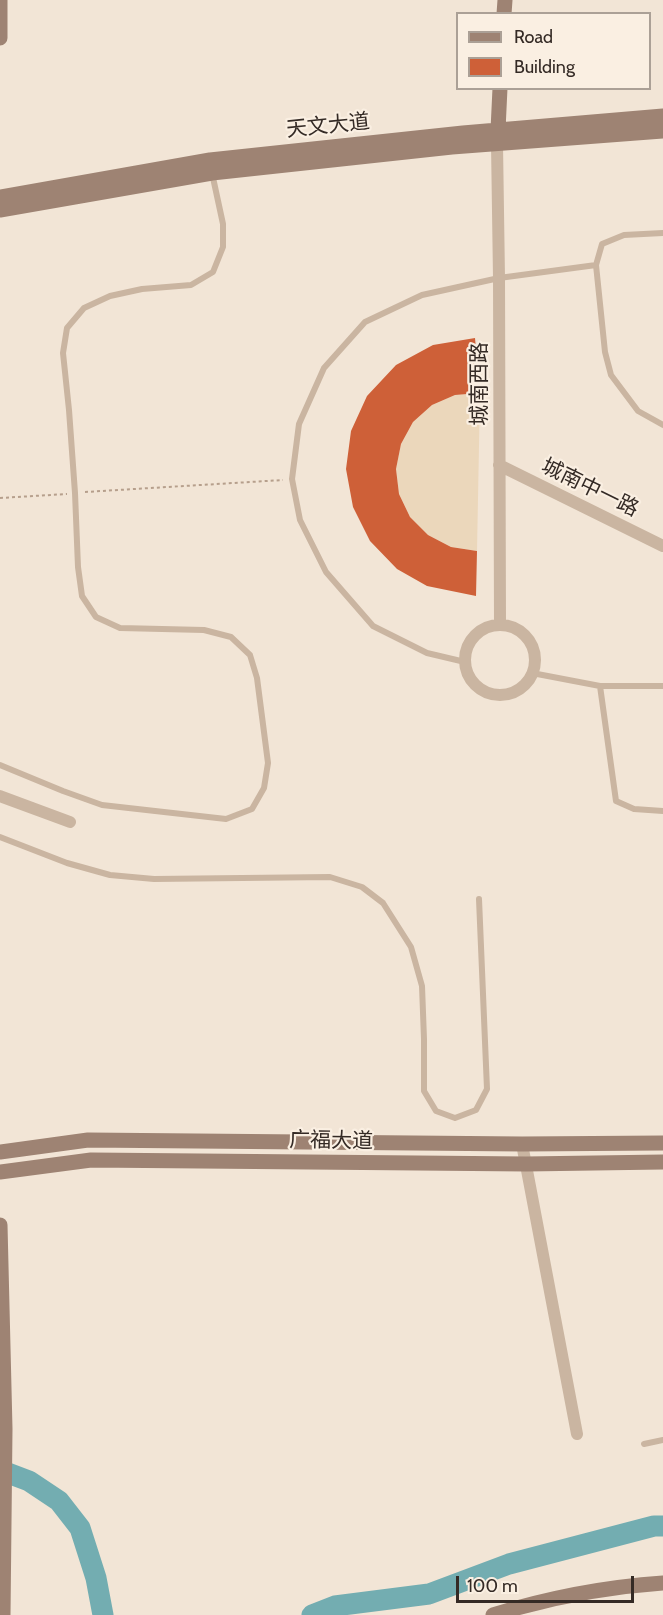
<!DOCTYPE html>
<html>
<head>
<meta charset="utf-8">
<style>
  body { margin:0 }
  #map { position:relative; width:663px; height:1615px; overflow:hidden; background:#f2e5d6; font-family:Cabin,sans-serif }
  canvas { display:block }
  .legend { position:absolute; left:456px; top:12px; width:195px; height:78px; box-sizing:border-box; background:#faefe2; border:2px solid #aba096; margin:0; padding:8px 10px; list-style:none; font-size:18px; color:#342a25 }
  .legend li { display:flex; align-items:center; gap:12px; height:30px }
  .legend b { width:30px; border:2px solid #aba096 }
  .scale { position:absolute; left:456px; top:1576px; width:178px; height:27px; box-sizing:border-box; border:3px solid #342a25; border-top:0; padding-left:8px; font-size:18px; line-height:21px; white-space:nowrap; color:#342a25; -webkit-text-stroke:4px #faefe2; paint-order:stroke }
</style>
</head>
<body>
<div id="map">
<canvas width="663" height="1615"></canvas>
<ul class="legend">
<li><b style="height:8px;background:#9e8373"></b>Road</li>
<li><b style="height:16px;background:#ce6038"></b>Building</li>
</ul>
<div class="scale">100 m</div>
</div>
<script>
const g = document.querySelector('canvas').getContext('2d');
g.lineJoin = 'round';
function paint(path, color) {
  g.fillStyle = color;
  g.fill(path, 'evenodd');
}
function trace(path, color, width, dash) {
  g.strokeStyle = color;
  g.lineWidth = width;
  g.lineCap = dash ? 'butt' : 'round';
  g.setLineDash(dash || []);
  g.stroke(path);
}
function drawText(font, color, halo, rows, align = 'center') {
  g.font = font + ' Cabin,"Noto Sans SC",sans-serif';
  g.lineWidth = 4.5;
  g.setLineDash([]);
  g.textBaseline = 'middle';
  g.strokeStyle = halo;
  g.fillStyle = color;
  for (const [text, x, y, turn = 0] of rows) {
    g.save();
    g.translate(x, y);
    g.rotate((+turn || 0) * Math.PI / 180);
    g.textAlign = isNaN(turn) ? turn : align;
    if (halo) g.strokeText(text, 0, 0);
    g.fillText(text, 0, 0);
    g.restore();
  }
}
paint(new Path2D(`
  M480,393L477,551L451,547L428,535L410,517L399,494L396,469L401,444L413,422L432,405L455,395Z`), '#ebd7bb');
trace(new Path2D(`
  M0,1470L29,1481L59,1501L80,1528L96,1578L103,1615
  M312,1615L335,1606L429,1594L509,1564L654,1526H663`), '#73adb1', 21);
paint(new Path2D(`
  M475,338L480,393L455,395L432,405L413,422L401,444L396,469L399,494L410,517L428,535L451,547L477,551L476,596L427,586L397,569L370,541L353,507L346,469L351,431L367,396L396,365L433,345Z`), '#ce6038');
trace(new Path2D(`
  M85,492L283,480
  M0,498L67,494`), '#b69f8c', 2, [3, 3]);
trace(new Path2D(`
  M663,233L624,235L602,244L596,265L605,352L611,375L638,411L663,425
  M465,662L427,653L373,626L326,572L300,520L292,479L299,424L324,368L365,322L422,295L499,278L596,265
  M532,673L600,686H663
  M600,686L616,801L634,809L663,811
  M0,765L63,791L102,805L226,819L252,809L264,788L268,763L257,678L250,655L231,637L204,630L120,628L96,617L82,596L78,567L75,493L69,410L63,353L67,328L84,308L110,296L142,289L191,285L213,272L223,247V224L212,173
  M0,837L67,863L110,875L154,879L330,877L362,887L383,903L411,947L422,986L424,1039V1091L436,1111L455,1118L476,1110L487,1089L479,899
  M644,1444L663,1440`), '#cab5a1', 6);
trace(new Path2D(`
  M497,144L499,278L500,624
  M499,465L663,546
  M465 660a35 35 0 1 1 70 0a35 35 0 1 1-70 0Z
  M0,796L70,822
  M522,1144L577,1434`), '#cab5a1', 12);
trace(new Path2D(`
  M504,14L505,0
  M0,38V0
  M498,130L500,88
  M0,197L210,160L463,133L663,116
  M0,210L212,173L452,147L663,131
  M0,1152L88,1140L522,1144L663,1143
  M0,1172L91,1160L526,1164L663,1162
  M0,1225L5,1429L3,1615
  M493,1615C548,1598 605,1587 663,1583`), '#9e8373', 15);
drawText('21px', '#342a25', '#faefe2', [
  ["天文大道",328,126,-6],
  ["城南西路",480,384,-90],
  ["城南中一路",590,488,26],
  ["广福大道",331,1141,1]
]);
</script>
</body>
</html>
